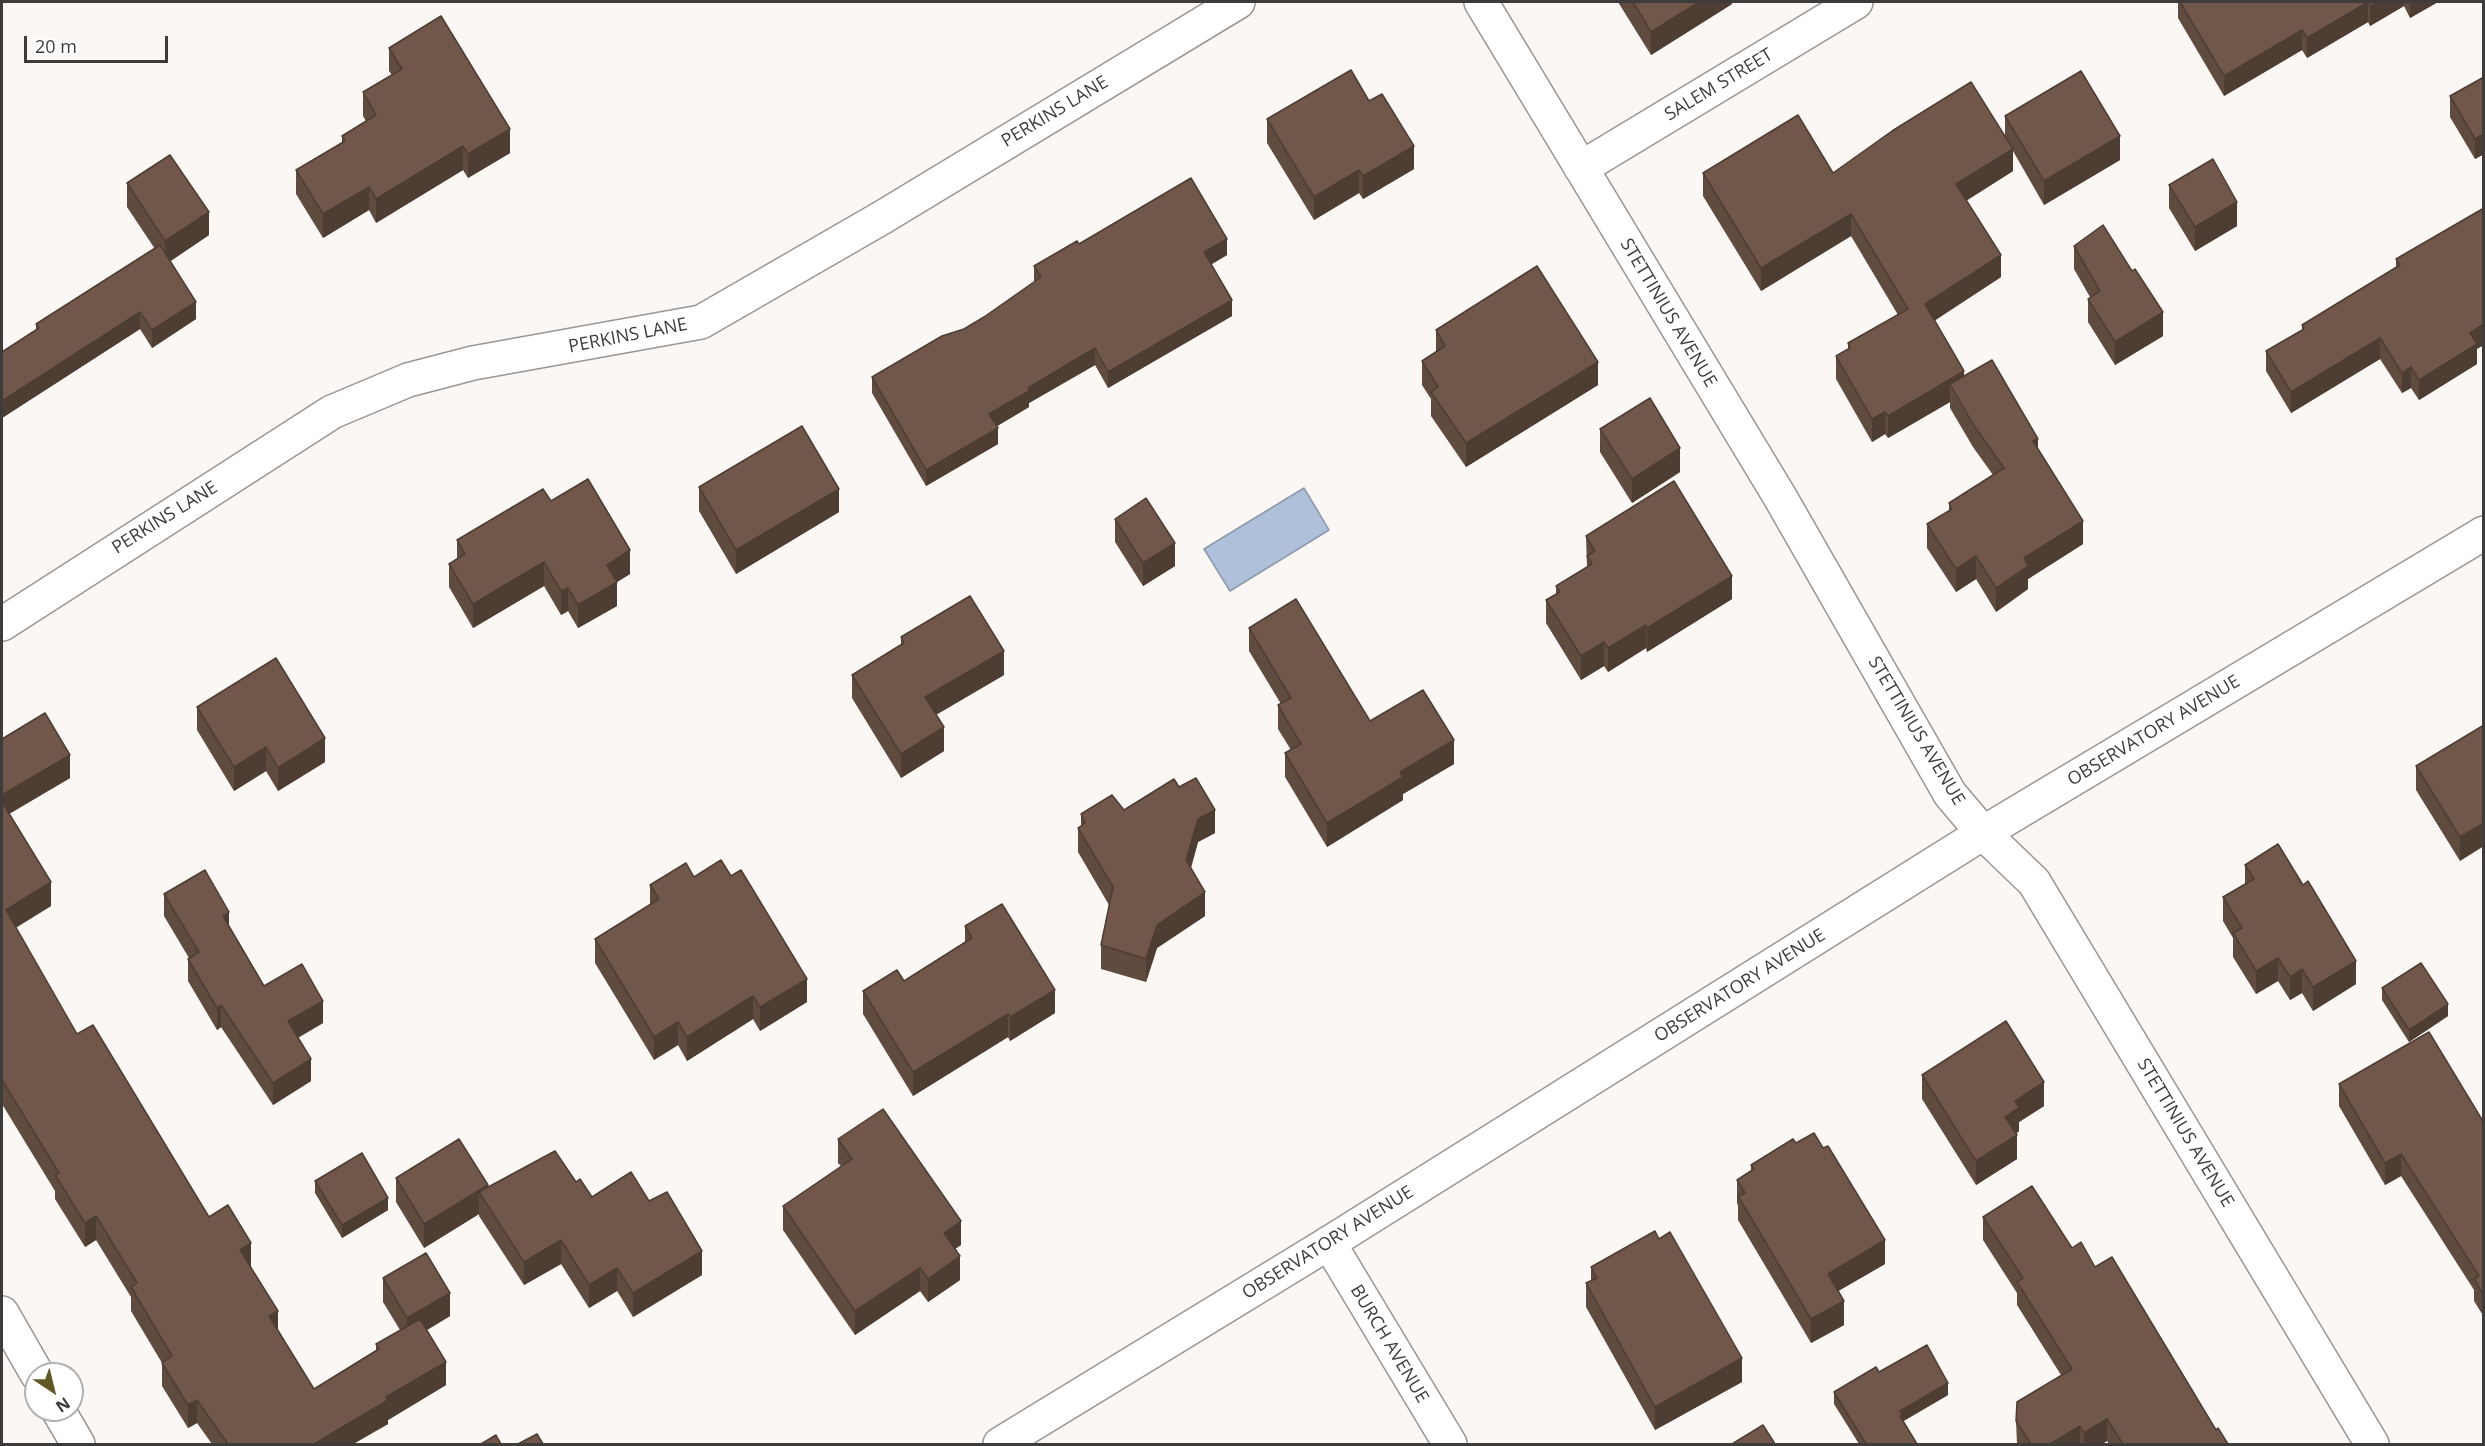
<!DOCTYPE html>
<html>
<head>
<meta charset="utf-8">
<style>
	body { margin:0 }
	#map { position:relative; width:2485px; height:1446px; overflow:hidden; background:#fbf7f5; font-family:"Open Sans",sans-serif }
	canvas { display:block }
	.frame { position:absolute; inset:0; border:3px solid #3e3c3b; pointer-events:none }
	.north { position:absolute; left:24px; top:1362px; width:60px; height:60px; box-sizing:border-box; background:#fff; border:2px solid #b2b1b1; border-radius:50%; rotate:145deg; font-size:16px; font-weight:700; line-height:24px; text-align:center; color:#3e3c3b }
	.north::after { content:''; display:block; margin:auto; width:21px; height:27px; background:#605825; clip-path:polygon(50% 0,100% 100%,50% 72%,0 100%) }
	.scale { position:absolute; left:24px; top:36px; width:144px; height:27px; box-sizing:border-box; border:3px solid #3e3c3b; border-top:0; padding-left:8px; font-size:18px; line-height:21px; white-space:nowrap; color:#3e3c3b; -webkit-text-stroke:4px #fff; paint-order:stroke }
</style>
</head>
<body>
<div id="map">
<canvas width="2485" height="1446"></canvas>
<div class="frame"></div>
<div class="north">N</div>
<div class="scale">20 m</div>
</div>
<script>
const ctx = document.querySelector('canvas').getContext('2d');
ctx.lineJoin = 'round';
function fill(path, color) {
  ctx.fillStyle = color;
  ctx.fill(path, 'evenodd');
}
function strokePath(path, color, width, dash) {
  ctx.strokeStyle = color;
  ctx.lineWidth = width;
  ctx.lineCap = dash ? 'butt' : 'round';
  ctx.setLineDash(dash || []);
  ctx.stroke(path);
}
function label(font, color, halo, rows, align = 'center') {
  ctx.font = font + ' "Open Sans",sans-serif';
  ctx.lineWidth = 6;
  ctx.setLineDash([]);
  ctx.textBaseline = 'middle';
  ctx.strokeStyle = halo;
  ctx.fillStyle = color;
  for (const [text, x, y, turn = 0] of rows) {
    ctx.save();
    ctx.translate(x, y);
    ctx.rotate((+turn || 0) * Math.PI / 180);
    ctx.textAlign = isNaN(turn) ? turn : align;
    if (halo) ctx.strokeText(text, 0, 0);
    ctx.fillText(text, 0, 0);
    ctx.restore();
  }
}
const water = new Path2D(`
	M1304 488 1329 530 1230 591 1204 549Z`);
fill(water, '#afc1da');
strokePath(water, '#8d99aa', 1.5);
const street = new Path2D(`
	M1481 2 1780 497 1950 794 1983 833 2034 882 2372 1444
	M1581 168 1856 2
	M2 624 332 412 408 380 473 363 701 322 883 217 1238 2
	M1329 1243 1450 1444
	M2 1313 37 1374
	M58 1410 78 1444`);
const secondary = new Path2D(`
	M1000 1444 1329 1243 1983 833 2484 533`);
strokePath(street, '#9a9694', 36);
strokePath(secondary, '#9a9694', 36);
strokePath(street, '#fff', 33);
strokePath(secondary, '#fff', 33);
fill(new Path2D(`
	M1618 2H1732V4L1651 55Z
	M2178 2H2438L2410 18 2404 6 2370 26 2368 22 2307 58 2302 50 2224 96 2178 18Z
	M389 48 510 153 468 178 463 170 376 223 369 210 323 238 296 194V170L342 143V136L366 121 363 116V92L392 75 389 71Z
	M2484 67V154L2475 159 2450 117V96L2482 78V69Z
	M2005 116 2120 160 2044 205 2013 151V171L1966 201 2001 277 1935 320 1964 376 2038 449 2083 544 2028 579V589L1996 612 1976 579 1956 592 1927 548V524L1949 511V503L1993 475 1973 447 1950 408V402L1888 438 1885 434 1872 442 1836 379V356L1848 350V343L1898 315 1851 236 1761 291 1703 196V173H1833L2005 137Z
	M1267 119 1414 169 1363 199 1359 193 1314 220 1267 143Z
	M127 183 209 235 170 261 196 319 152 348 140 329 2 418V352L36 330V324L155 249 127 207Z
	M2169 185 2237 226 2195 251 2169 208Z
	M1079 244 1227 255 1211 264 1232 316 1108 388 1095 365 1029 403V407L997 426 998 444 926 486 872 393V377L964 329 984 317 1034 282V266Z
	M2074 246 2163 336 2115 365 2088 322V299L2090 297 2074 269Z
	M2396 259 2477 349V364L2419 400 2411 388 2402 393 2380 359 2291 413 2266 371V351L2302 330V325L2396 267Z
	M1436 330 1598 385 1466 467 1431 416V399L1422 385V361L1436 352Z
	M1600 429 1680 472 1632 503 1600 452Z
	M699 487 839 512 736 574 699 511Z
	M551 501 630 574 617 582V606L578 628 568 611 561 615 544 586 473 628 449 587V564L457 559V540Z
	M1115 519 1175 566 1143 586 1115 542Z
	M1586 536 1732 599 1647 652 1646 648 1608 672 1604 666 1581 680 1546 623V600L1556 594V586L1587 567Z
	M1249 628 1370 721 1454 764 1403 794V800L1327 847 1285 777V753L1291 750 1278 729V705L1281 704 1249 651Z
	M901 637 1004 675 936 715 944 751 901 778 852 698V675L901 644Z
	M197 707 325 762 278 791 266 771 234 791 197 730Z
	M2484 725 2460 861 2416 790V766Z
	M2 739 70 778 9 814 51 906 16 927 77 1034 209 1217 251 1267 278 1330 314 1389 376 1350V1344L400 1330 383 1302V1278L450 1316 427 1330 446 1385 388 1420V1424L353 1444H212L197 1423 188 1428 162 1386V1363L131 1311V1297L96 1240 85 1247 55 1199V1191L2 1104Z
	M1124 810 1215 833 1198 842 1191 868 1205 916 1157 948 1146 982 1101 969V945L1109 905 1078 852V828L1081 827V814Z
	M2245 865 2356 984 2313 1011 2302 993 2290 1000 2278 981 2256 994 2233 957V938L2223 921V897L2245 885Z
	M694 877 807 1002 760 1031 753 1019 687 1061 678 1045 654 1060 595 963V939L650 905V885Z
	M164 894 229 927 264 986 323 1023 298 1038 311 1081 273 1105 221 1027 217 1030 188 981V959L189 958 164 916Z
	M965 926 1055 1013 1010 1041 1008 1037 913 1096 863 1014V991L904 981 965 942Z
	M2382 988 2448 1016 2409 1042 2382 1000Z
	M1922 1075 2044 1106 2019 1122V1131L2016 1134 2017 1159 1976 1185 1922 1099Z
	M2339 1084 2484 1123V1317L2474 1301V1290L2401 1176 2385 1185 2339 1106Z
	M838 1139 961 1245 955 1249 960 1280 928 1302 920 1291 855 1335 783 1230V1206L841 1166 838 1163Z
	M1751 1165 1885 1264 1838 1291 1844 1325 1811 1343 1738 1220V1206L1737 1203V1180L1751 1171Z
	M396 1178 488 1187 576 1182 592 1197 649 1201 702 1275 633 1317 617 1291 589 1308 561 1264 524 1285 479 1216V1214L424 1248 396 1202Z
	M315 1181 388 1210 342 1238 315 1193Z
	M1983 1217 2072 1248 2095 1267 2216 1430 2228 1444H2109L2107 1441 2102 1444H2017L2016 1421 2061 1375 2017 1305V1293L1983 1240Z
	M1591 1267 1742 1382 1655 1430 1586 1307V1283L1591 1281Z
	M1834 1392 1948 1395 1903 1421 1917 1444H1859L1834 1404Z`), '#604b3f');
fill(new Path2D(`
	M1699 2H1732V4L1651 55V32Z
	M2368 2V22L2307 58V38Z
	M2378 2H2404V6L2370 26V6Z
	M2410 2H2438L2410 18Z
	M2302 30V50L2224 96V76Z
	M510 129V153L468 178V154Z
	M2484 134V154L2475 159V139Z
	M2120 136V160L2044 205V181Z
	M463 146V170L376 223V199Z
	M1414 146V169L1363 199V176Z
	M2013 149V171L1956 207V184Z
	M1359 170V193L1314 220V197Z
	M369 187V210L323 238V214Z
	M2237 202V226L2195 251V227Z
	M209 212V235L165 265V241Z
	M1851 214V236L1761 291V268Z
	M1227 239V255L1204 269V252Z
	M2001 255V277L1925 327V304Z
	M1232 300V316L1108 388V372Z
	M196 302V319L152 348V330Z
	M140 312V329L2 418V401Z
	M2163 312V336L2115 365V342Z
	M2484 324V345L2477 349V364L2419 400V380L2470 333Z
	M2380 338V359L2291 413V392Z
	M1095 348V365L1029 403V407L989 431V414L1028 388Z
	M1598 362V385L1466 467V443Z
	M2411 367V388L2402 393V373Z
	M1964 371V394L1950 384V402L1888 438V416Z
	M1885 412V434L1872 442V419Z
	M998 428V444L926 486V470Z
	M2038 439V462L2033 441Z
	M1680 448V472L1632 503V479Z
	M839 489V512L736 574V550Z
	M2083 521V544L2028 579V589L1996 612V588L2024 558Z
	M1175 543V566L1143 586V563Z
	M630 550V574L607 588V565Z
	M1976 556V579L1956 592V569Z
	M544 562V586L473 628V604Z
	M1732 576V599L1647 652V628Z
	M617 582V606L578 628V605Z
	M568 588V611L561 615V591Z
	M1646 625V648L1608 672V648Z
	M1604 642V666L1581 680V656Z
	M1004 651V675L925 721V697Z
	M944 727V751L901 778V754Z
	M325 738V762L278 791V768Z
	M1454 740V764L1403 794V800L1327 847V823L1400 772Z
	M266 747V771L234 791V767Z
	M70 755V778L2 818V795Z
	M1215 810V833L1198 842 1186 884V860L1198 819Z
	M2484 823V846L2460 861V837Z
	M51 882V906L6 934V910Z
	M1205 892V916L1157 948 1146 982V959L1157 925Z
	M229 912V934L223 916Z
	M2278 958V981L2256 994V971Z
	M2356 961V984L2313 1011V987Z
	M2302 969V993L2290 1000V977Z
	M807 979V1002L760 1031V1007Z
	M1055 990V1013L1010 1041V1017Z
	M753 996V1019L687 1061V1037Z
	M323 1001V1023L288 1043V1021Z
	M2448 1004V1016L2409 1042V1030Z
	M221 1005V1027L217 1030V1008Z
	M1008 1014V1037L913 1096V1072Z
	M678 1022V1045L654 1060V1037Z
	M311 1059V1081L273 1105V1083Z
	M2044 1082V1106L2019 1122V1131L2005 1140V1117L2015 1101Z
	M2017 1135V1159L1976 1185V1161Z
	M2401 1154V1176L2385 1185V1163Z
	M488 1185V1206L479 1192V1214L424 1248V1224Z
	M388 1198V1210L342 1238V1225Z
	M96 1216V1240L85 1247V1223Z
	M961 1221V1245L944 1256V1233Z
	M561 1240V1264L524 1285V1262Z
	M1885 1240V1264L1828 1297V1274Z
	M251 1243V1267L240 1273V1250Z
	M702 1251V1275L633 1317V1293Z
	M960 1256V1280L928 1302V1279Z
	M617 1268V1291L589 1308V1285Z
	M920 1268V1291L855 1335V1311Z
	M450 1293V1316L407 1342V1318Z
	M1844 1301V1325L1811 1343V1319Z
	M278 1311V1334L269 1316Z
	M1742 1358V1382L1655 1430V1407Z
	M446 1362V1385L388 1420V1424L353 1444H314L386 1397Z
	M1948 1383V1395L1902 1422 1900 1411Z
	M197 1400V1423L188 1428V1405Z
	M2107 1419V1441L2102 1444H2084V1433Z
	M2080 1426V1444H2050Z`), '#4e3d33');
const building = new Path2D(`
	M1633 2H1699L1651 32Z
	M2180 2H2378L2370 6 2368 2 2307 38 2302 30 2224 76Z
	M441 16 510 129 468 154 463 146 376 199 369 187 323 214 296 170 345 141 342 136 376 115 363 92 402 69 389 48Z
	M1351 70 1369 101 1382 94 1414 146 1363 176 1359 170 1314 197 1267 119Z
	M2081 71 2120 136 2044 181 2005 116Z
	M2484 77V134L2475 139 2450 96Z
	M1971 82 2013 149 1956 184 2001 255 1925 304 1964 371 1888 416 1885 412 1872 419 1836 356 1850 348 1848 343 1908 309 1851 214 1761 268 1703 173 1798 115 1833 173 1892 131Z
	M170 155 209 212 165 241 127 183Z
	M2213 159 2237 202 2195 227 2169 185Z
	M1191 178 1227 239 1204 252 1232 300 1108 372 1095 348 1028 388 1029 391 989 414 998 428 926 470 872 377 942 336 964 329 984 317 1041 277 1034 266 1077 241 1079 244Z
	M2484 208V324L2470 333 2477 344 2419 380 2411 367 2402 373 2380 338 2291 392 2266 351 2304 329 2302 325 2400 265 2396 259Z
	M2103 225 2132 271 2135 269 2163 312 2115 342 2088 299 2100 291 2074 246Z
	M160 245 196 302 152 330 140 312 2 401V352L39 328 36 324Z
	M1537 266 1598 362 1466 443 1431 392 1438 387 1422 361 1445 346 1436 330Z
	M1992 360 2038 439 2033 441 2083 521 2024 558 2028 566 1996 588 1976 556 1956 569 1927 524 1952 509 1949 503 2004 468 1973 424 1950 384Z
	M1650 398 1680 448 1632 479 1600 429Z
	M802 426 839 489 736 550 699 487Z
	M588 479 630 550 607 565 617 582 578 605 568 588 561 591 544 562 473 604 449 564 465 554 457 540 543 489 551 501Z
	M1674 481 1732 576 1647 628 1646 625 1608 648 1604 642 1581 656 1546 600 1560 592 1556 586 1592 564 1587 556 1595 551 1586 536Z
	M1146 498 1175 543 1143 563 1115 519Z
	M970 596 1004 651 925 697 944 727 901 754 852 675 904 643 901 637Z
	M1296 599 1370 721 1423 690 1454 740 1400 772 1403 777 1327 823 1285 753 1301 744 1278 705 1291 698 1249 628Z
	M276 658 325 738 278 768 266 747 234 767 197 707Z
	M45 713 70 755 2 795V739Z
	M2484 725V823L2460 837 2416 766Z
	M1196 778 1215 810 1198 819 1186 860 1205 892 1157 925 1146 959 1101 945 1113 887 1078 828 1085 823 1081 814 1112 795 1124 810 1174 779 1179 787Z
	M2 802 51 882 6 910 77 1034 93 1025 209 1217 228 1205 251 1243 240 1250 278 1311 269 1316 314 1389 379 1349 376 1344 420 1319 446 1362 386 1397 388 1400 314 1444H228L197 1400 188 1405 162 1363 172 1356 131 1287 137 1283 96 1216 85 1223 55 1175 59 1173 2 1080Z
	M2278 844 2303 885 2308 881 2356 961 2313 987 2302 969 2290 977 2278 958 2256 971 2233 933 2242 928 2223 897 2254 879 2245 865Z
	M721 860 731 876 741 870 807 979 760 1007 753 996 687 1037 678 1022 654 1037 595 939 659 899 650 885 686 863 694 877Z
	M205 870 229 912 223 916 264 986 302 964 323 1001 288 1021 311 1059 273 1083 221 1005 217 1008 188 959 199 952 164 894Z
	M1002 904 1055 990 1010 1017 1008 1014 913 1072 863 991 897 970 904 981 972 938 965 926Z
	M2421 963 2448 1004 2409 1030 2382 988Z
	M2006 1021 2044 1082 2015 1101 2019 1108 2005 1117 2017 1135 1976 1161 1922 1075Z
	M2429 1032 2484 1123V1296L2474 1279 2479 1276 2401 1154 2385 1163 2339 1084Z
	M883 1109 961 1221 944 1233 960 1256 928 1279 920 1268 855 1311 783 1206 852 1159 838 1139Z
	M1814 1133 1823 1148 1828 1146 1885 1240 1828 1274 1844 1301 1811 1319 1738 1196 1745 1193 1737 1180 1754 1169 1751 1165 1793 1139 1796 1143Z
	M459 1139 488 1185 424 1224 396 1178Z
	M555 1151 576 1182 580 1179 592 1197 631 1172 649 1201 667 1192 702 1251 633 1293 617 1268 589 1285 561 1240 524 1262 479 1192Z
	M362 1153 388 1198 342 1225 315 1181Z
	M2032 1186 2072 1248 2081 1242 2095 1267 2112 1257 2216 1430 2218 1428 2228 1444H2123L2107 1419 2084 1433 2080 1426 2050 1444H2031L2016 1421 2017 1402 2072 1369 2017 1282 2023 1278 1983 1217Z
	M1655 1231 1659 1239 1670 1232 1742 1358 1655 1407 1586 1283 1597 1278 1591 1267Z
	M426 1253 450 1293 407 1318 383 1278Z
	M1927 1345 1948 1383 1900 1411 1902 1415 1900 1416 1917 1444H1866L1834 1392 1876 1367 1879 1372Z
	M1763 1425 1775 1444H1732Z
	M537 1434 543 1444H518Z
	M496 1435 501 1444H481Z`);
fill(building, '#705749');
strokePath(building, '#4e3d33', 1.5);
label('18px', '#3e3c3b', '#fff', [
	["SALEM STREET",1719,85,-31],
	["PERKINS LANE",1055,112,-31],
	["STETTINIUS AVENUE",1668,313,59],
	["PERKINS LANE",628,336,-11],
	["PERKINS LANE",165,518,-32],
	["STETTINIUS AVENUE",1916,731,59],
	["OBSERVATORY AVENUE",2154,731,-31],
	["OBSERVATORY AVENUE",1740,986,-32],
	["STETTINIUS AVENUE",2185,1133,59],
	["OBSERVATORY AVENUE",1328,1243,-32],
	["BURCH AVENUE",1389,1344,59]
]);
</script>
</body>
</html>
